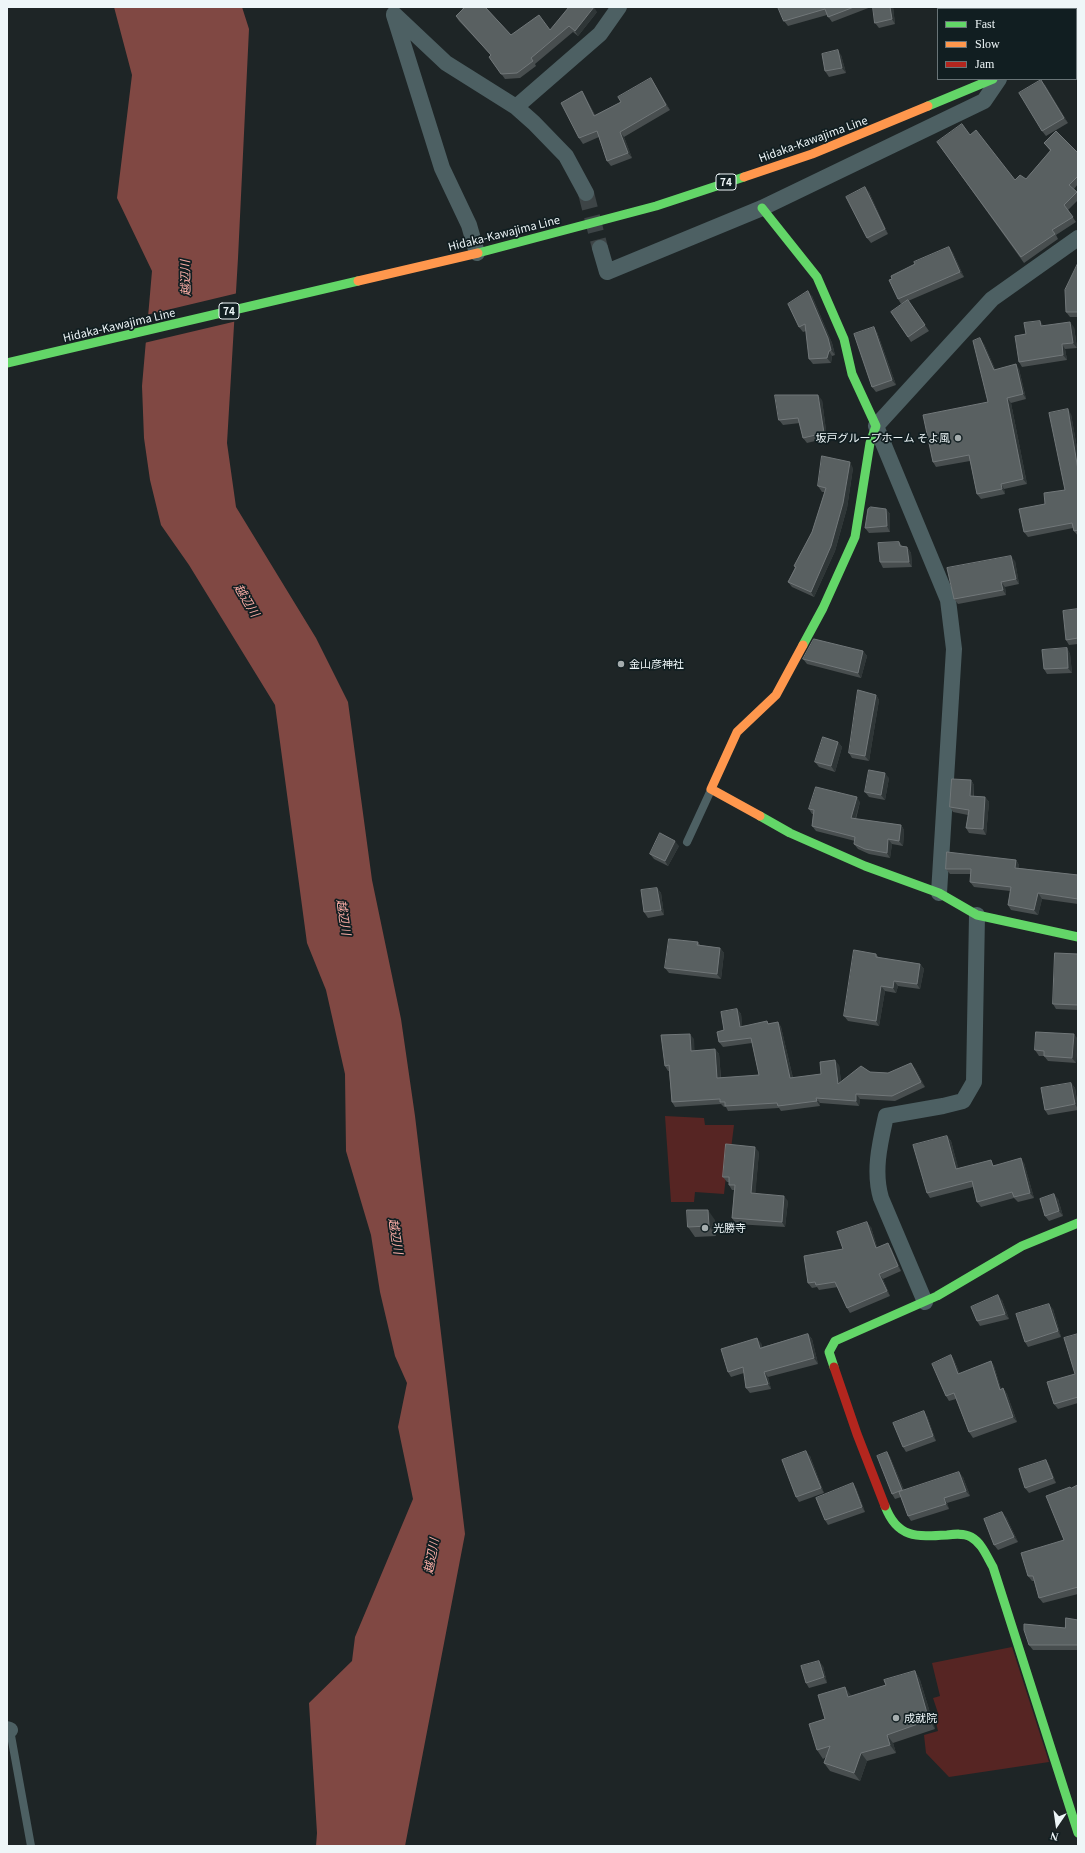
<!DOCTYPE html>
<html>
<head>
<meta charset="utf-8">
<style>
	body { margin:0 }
	#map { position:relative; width:1085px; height:1853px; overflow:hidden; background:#1e2526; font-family:Georgia,serif }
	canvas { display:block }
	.frame { position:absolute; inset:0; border:8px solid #eef6f8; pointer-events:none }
	.legend { position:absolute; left:937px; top:8px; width:140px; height:72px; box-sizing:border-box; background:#111e21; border:1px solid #697477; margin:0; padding:5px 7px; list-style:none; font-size:12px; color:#eef6f8 }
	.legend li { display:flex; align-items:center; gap:8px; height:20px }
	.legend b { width:20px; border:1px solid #697477 }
	.north { position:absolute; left:1037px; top:1805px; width:40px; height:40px; -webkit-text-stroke:3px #111e21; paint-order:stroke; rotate:193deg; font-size:11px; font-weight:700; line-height:16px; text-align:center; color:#eef6f8 }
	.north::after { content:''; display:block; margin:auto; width:14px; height:18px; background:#eef6f8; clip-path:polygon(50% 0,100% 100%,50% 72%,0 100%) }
</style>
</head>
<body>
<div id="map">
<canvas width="1085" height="1853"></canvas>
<div class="frame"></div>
<ul class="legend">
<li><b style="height:5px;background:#63d668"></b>Fast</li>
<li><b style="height:5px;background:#ff974d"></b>Slow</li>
<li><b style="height:5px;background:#b3261e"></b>Jam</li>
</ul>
<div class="north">N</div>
</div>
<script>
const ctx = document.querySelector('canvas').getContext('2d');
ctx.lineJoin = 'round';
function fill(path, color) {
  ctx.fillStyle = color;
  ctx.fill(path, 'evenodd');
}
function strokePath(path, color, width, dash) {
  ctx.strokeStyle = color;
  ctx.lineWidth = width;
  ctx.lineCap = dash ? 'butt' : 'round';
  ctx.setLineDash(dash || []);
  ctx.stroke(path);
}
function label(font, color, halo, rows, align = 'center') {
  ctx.font = font + ' Georgia,"Noto Sans JP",serif';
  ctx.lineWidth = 3.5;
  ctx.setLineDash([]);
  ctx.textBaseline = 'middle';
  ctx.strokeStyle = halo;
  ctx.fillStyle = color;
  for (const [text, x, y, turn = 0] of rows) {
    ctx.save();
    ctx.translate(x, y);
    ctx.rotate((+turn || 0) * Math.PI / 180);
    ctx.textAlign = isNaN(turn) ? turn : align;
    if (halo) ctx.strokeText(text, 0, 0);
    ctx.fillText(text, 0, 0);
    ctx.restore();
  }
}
fill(new Path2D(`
	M665 1116 704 1118 705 1125H734L731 1149H729L724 1194 695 1192 694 1202H671Z
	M1012 1647 1049 1762 949 1777 926 1753 924 1735 938 1731 934 1714 938 1713 933 1698 940 1696 932 1663Z`), '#562523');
fill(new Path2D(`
	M114 7H242L249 29 238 258 227 443 236 507 316 638 348 702 372 880 401 1019 415 1116 465 1534 405 1846H316L317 1833 309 1703 352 1661 355 1637 413 1499 398 1427 407 1383 395 1356 380 1292 371 1235 346 1151 345 1074 326 990 307 943 275 705 189 565 161 525 150 480 144 438 142 386 152 271 117 198 132 75Z`), '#804843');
fill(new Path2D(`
	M238 293 237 321 144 343 146 315Z`), '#1e2526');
strokePath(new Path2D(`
	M586 193 600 248`), '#3d4446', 16, [16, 8]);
strokePath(new Path2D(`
	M687 842 711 790
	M10 1730 31 1846`), '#4d6063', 8);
strokePath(new Path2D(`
	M394 14 446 63 516 107 534 123 566 156 586 193
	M394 15 442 168 469 225 477 253
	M516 107 600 34 619 7
	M600 248 607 272 762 208 984 101 999 79
	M939 893 954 649 948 600 876 426 992 299 1078 238
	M925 1302 881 1198C873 1171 880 1143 886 1116L943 1106 963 1101 974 1082 977 915
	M7 1729 10 1730`), '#4d6063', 16);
strokePath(new Path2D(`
	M1076 39 1078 38
	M928 106 993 79
	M762 208 817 277 844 339 852 374 876 426 870 443 855 537 823 608 803 645
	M478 253 656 206 744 177
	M7 363 358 281
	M760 816 790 833 865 866 939 893 977 915 1078 937
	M834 1367 829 1352 835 1341 937 1296 1022 1246 1078 1223
	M885 1506C897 1538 916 1537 947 1535 955 1534 964 1533 971 1537 982 1543 987 1557 993 1567L1078 1833`), '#63d668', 9);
strokePath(new Path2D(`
	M744 177 812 154 928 106
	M358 281 478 253
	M760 816 711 789 737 732 776 695 803 645`), '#ff974d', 9);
strokePath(new Path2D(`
	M834 1367 857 1434 885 1506`), '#b3261e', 9);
fill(new Path2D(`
	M461 7H485L511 35 550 30 597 12 578 36 573 32 535 64 536 66 520 78 505 79 489 57 491 55 459 21 456 16 463 9Z
	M778 7H871L832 22 827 15 788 26 784 21Z
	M873 7H893L895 24 879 28 875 23Z
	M841 55 846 73 829 77 825 71Z
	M654 83 670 110 624 137 632 158 611 166 607 161 599 137 583 144 579 138 582 91 585 96 595 115 621 102Z
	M1045 85 1068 123 1046 136 1042 131Z
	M970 135 1015 180 1026 179 1050 151 1044 143 1077 152 1078 151V184L1074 189 1078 193V200L1068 210 1076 222 1056 235 1058 239 1024 263 937 142Z
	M869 192 888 234 871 243 867 238Z
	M949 247 953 253 964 277 908 301 929 331 911 342 891 312 906 302 901 304 898 299 892 279 915 264Z
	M1078 263V317H1070L1066 312Z
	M812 296 832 343 835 355 832 356 831 363 813 364 809 359 806 331 803 332 799 327Z
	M1040 321 1043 326 1074 327 1077 348 1065 349 1067 360 1022 367 1019 362 1026 334Z
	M877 332 896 385 876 392 872 387Z
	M984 344 995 369H1019L1026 399 1011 403 1027 484 1004 489 1005 494 981 499 977 494 970 461 936 467 933 462 988 402Z
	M822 400 827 438 807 443 803 438 800 423 783 425 779 420Z
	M1071 414 1078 454V536L1074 531 1073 528 1028 537 1024 532 1045 504 1065 490Z
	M853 468 847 508 835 551 814 597 792 587 788 582 795 567 794 566 812 532 825 492H822L818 486Z
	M886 509 890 514V532L869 533 865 528Z
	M899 542 902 546 907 547 911 553 912 567 883 568 880 562Z
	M1015 561 1019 584 1005 587 1006 595 958 604 954 599Z
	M1078 609V644L1069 645 1066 640Z
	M1067 648 1070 654 1072 673 1047 674 1044 669Z
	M863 651 867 656 861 678 807 664 803 659Z
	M876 695 879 700 869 761 852 758 849 753Z
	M838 742 842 747 835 772 819 767 815 762Z
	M889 778 885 800 869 797 865 792Z
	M971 780 974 785V796L985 797 989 802 986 835 969 833 966 828 968 815 953 812 950 807Z
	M860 802 856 819 901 825 904 830 903 846 892 844 890 858 869 854 858 849 854 844 855 841 816 831 812 826 813 814H812L809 809Z
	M679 846 668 866 654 859 650 854Z
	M1016 860 1019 865V868L1078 875V904L1042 899 1038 915 1011 910 1008 905 1010 891 974 887 970 882 971 874H950L946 869Z
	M657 888 661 893 664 915 648 918 644 912Z
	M698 942 700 945 720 948 724 953 721 979 669 973 665 968Z
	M876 954 879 958 920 964 924 969 920 989 898 986 896 993 885 991 879 1026 848 1021 844 1016Z
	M1078 954V1010L1056 1009 1053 1004Z
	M737 1009 741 1014 742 1026 778 1022 781 1027 793 1078 821 1074 839 1065 841 1082 870 1072 888 1073 915 1068 925 1087 895 1101 860 1099 859 1106 820 1103V1106L781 1111 779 1108 728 1111 726 1107H724L721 1104 675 1107 672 1102 669 1071H668L665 1066 694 1039V1051L715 1049 719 1054 721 1078 759 1075 752 1043 723 1047 719 1042 724 1030Z
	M1078 1039 1076 1063 1048 1061 1044 1056H1039L1035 1050Z
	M1071 1083 1075 1088 1078 1106V1110L1048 1115 1045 1110Z
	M947 1136 951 1141 958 1168 1024 1163 1034 1198 1018 1202 1014 1198 981 1207 977 1202 973 1187 930 1198 927 1193Z
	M759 1152 755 1194 788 1201 785 1227 736 1224 732 1218 734 1190H732L729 1185V1182H727L723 1177Z
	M1058 1199 1063 1216 1049 1221 1045 1216Z
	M715 1220 716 1236 695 1237 688 1227Z
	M871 1227 877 1247 891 1248 901 1271 883 1279 890 1296 850 1313 847 1308 838 1287 819 1290 817 1287 812 1288 808 1283 843 1249Z
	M1002 1300 1009 1319 980 1326 977 1321Z
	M1053 1309 1061 1337 1028 1347 1025 1342Z
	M808 1334 812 1339 818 1364 768 1377 771 1389 750 1393 746 1388 744 1373 731 1377 728 1372 761 1343 762 1347Z
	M1078 1334V1403L1058 1409 1054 1404 1075 1374Z
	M951 1355 954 1360 960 1374 991 1361 994 1366 1001 1389 1003 1388 1007 1394 1017 1422 973 1438 969 1432 956 1399 949 1401 946 1396Z
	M927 1416 936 1441 906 1452 903 1447Z
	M887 1452 890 1457 904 1490 963 1477 970 1496 947 1503 949 1509 911 1521 908 1516 901 1497 895 1499 892 1494Z
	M810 1456 824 1493 799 1502 796 1497Z
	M1046 1460 1049 1465 1056 1483 1029 1493 1025 1488Z
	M1078 1485V1594L1043 1603 1039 1598 1034 1581H1032L1028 1576 1064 1540 1070 1487 1071 1488Z
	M856 1488 865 1512 828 1525 825 1520Z
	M1006 1517 1018 1542 998 1550 994 1545Z
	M1078 1620V1650H1033L1029 1645 1065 1628Z
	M823 1666 827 1683 809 1688 806 1683Z
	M915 1671 920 1680 935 1729 893 1743 896 1753 867 1761 860 1781 830 1771 824 1763 826 1757 823 1759 817 1750 825 1719 851 1696 886 1685Z`), '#484e4f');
fill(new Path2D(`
	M594 7 597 12 578 36 575 31Z
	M890 7H893L895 24 892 19Z
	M838 50 841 55 846 73 842 68Z
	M651 78 654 83 670 110 666 105Z
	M1041 80 1045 85 1068 123 1064 118Z
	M582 91 585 96 597 121 594 116Z
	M620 132 624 137 632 158 628 153Z
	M865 187 869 192 888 234 885 229Z
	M949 247 953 253 964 277 960 272Z
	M808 291 812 296 832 343 835 355 831 350Z
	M1040 321 1044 326H1041Z
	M1070 322 1074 327 1077 348 1073 343Z
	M874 327 877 332 896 385 892 380Z
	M980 338 984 344 998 375 994 370Z
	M1062 344 1065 349 1067 360 1063 355Z
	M829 351 832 356 831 363 827 358Z
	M1016 364 1019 369 1026 399 1023 394Z
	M818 395 822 400 827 438 824 433Z
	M1007 398 1011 403 1027 484 1023 479Z
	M1068 409 1071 414 1078 454V470Z
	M850 462 853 468 847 508 835 551 814 597 811 592Z
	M1001 484 1004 489 1005 494 1002 489Z
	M886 509 890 514V532L887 526Z
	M907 547 911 553 912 567 909 562Z
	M1011 556 1015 561 1019 584 1016 579Z
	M1001 582 1005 587 1006 595 1003 590Z
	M1067 648 1070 654 1072 673 1068 668Z
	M863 651 867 656 861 678 858 673Z
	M876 695 879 700 869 761 865 756Z
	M838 742 842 747 835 772 831 766Z
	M885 773 889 778 885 800 881 795Z
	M971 780 974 785 973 801 970 796Z
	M857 797 860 802 854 823 851 818Z
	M985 797 989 802 986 835 983 829Z
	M901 825 904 830 903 846 899 841Z
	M888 839 892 844 890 858 887 853Z
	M675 841 679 846 668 866 665 861Z
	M1016 860 1019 865V873L1015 868Z
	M657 888 661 893 664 915 661 910Z
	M1038 893 1042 899 1038 915 1034 910Z
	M720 948 724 953 721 979 717 974Z
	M920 964 924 969 920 989 917 984Z
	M894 981 898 986 896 993 893 988Z
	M881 986 885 991 879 1026 876 1021Z
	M737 1009 741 1014 743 1032 740 1027Z
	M778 1022 781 1027 794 1083 790 1078Z
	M690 1034 694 1039 695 1056 691 1051Z
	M1074 1034 1078 1039 1076 1063 1072 1058Z
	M715 1049 719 1054 721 1083 717 1078Z
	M835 1060 839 1065 842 1089 838 1084Z
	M911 1063 915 1068 925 1087 921 1082Z
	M1071 1083 1075 1088 1078 1109 1075 1104Z
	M856 1094 860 1099 859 1106 856 1101Z
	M816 1098 820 1103V1106L817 1101Z
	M947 1136 951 1141 960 1174 956 1169Z
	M755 1147 759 1152 755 1199 751 1193Z
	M1021 1158 1024 1163 1034 1198 1030 1193Z
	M1054 1194 1058 1199 1063 1216 1059 1211Z
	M784 1196 788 1201 785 1227 782 1222Z
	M708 1210 715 1220 716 1236 709 1226Z
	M867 1222 871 1227 879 1253 876 1248Z
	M888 1243 891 1248 901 1271 898 1266Z
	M879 1274 883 1279 890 1296 887 1291Z
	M998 1295 1002 1300 1009 1319 1005 1314Z
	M1049 1304 1053 1309 1061 1337 1058 1331Z
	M808 1334 812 1339 818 1364 814 1358Z
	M757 1338 761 1343 764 1353 760 1348Z
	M951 1355 954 1360 962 1379 958 1374Z
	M991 1361 994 1366 1003 1395 1000 1390Z
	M764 1372 768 1377 771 1389 768 1384Z
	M1003 1388 1007 1394 1017 1422 1013 1417Z
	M924 1411 927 1416 936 1441 933 1436Z
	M806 1451 810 1456 824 1493 821 1488Z
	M887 1452 890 1457 906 1495 902 1490Z
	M1046 1460 1049 1465 1056 1483 1053 1478Z
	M959 1472 963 1477 970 1496 966 1491Z
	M853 1483 856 1488 865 1512 862 1507Z
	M944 1498 947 1503 949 1509 946 1504Z
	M1002 1512 1006 1517 1018 1542 1014 1537Z
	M819 1661 823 1666 827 1683 824 1677Z
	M915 1671 920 1680 935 1729 929 1720Z
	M845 1687 851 1695 854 1705 848 1697Z
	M887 1735 893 1743 896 1753 890 1745Z
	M861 1753 867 1761 860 1781 854 1773Z`), '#2f3637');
const building = new Path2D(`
	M463 7H485L511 35 539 15 550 30 569 7H594L575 31 569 26 531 58 533 61 517 73 501 74 489 57 491 55 456 16 464 8Z
	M778 7H854L828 17 825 9 784 21Z
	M873 7H890L892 19 875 23Z
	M838 50 842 68 825 71 822 54Z
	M651 78 666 105 620 132 628 153 607 161 597 131 579 138 561 103 582 91 594 116 621 102 618 97Z
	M1041 80 1064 118 1042 131 1019 93Z
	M962 124 970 135 976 130 1015 180 1020 175 1026 179 1051 150 1044 143 1056 131 1077 152 1078 151V176L1069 185 1077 192 1064 205 1073 217 1052 230 1055 234 1021 257 937 142Z
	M865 187 885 229 867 238 846 197Z
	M949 247 960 272 898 299 889 280 892 279 891 276 915 264 914 262Z
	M1078 263V312H1066L1065 290Z
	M808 291 828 338 831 350 829 351 827 358 809 359 805 324 799 327 788 304Z
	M908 300 925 325 908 337 891 312Z
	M1040 321 1041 326 1070 322 1073 343 1062 344 1063 355 1019 362 1015 336 1026 334 1024 323Z
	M874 327 892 380 872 387 854 334Z
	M980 338 994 370 1016 364 1023 394 1007 398 1023 479 1001 484 1002 489 977 494 969 455 933 462 923 415 988 402 973 341Z
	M775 395H818L824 433 803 438 798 418 779 420Z
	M1068 409 1078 470V530L1074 531 1072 523 1024 532 1019 509 1045 504 1044 493 1065 490 1049 413Z
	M822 456 850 462 843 503 831 546 811 592 788 582 796 567 794 566 812 532 826 488 818 486Z
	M871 507 886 509 887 526 865 528 868 509Z
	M899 542 900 546 907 547 909 562H880L878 543Z
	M1011 556 1016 579 1001 582 1003 590 954 599 947 568Z
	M1078 609V638L1066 640 1063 611Z
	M814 639 863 651 858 673 803 659Z
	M1067 648 1068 668 1044 669 1042 650Z
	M858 690 876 695 865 756 849 753Z
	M823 737 838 742 831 766 815 762Z
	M869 770 885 773 881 795 865 792Z
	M952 779 971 780 970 796 985 797 983 829 966 828 969 810 950 807Z
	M816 787 857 797 851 818 901 825 899 841 888 839 887 853 865 849 854 844 855 837 812 826 814 810 809 809Z
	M660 833 675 841 665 861 650 854Z
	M947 852 1016 860 1015 868 1078 875V899L1038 893 1034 910 1008 905 1011 887 970 882 971 869H946Z
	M657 888 661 910 644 912 641 890Z
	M669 939 698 942 697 945 720 948 717 974 665 968Z
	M854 950 876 954V957L920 964 917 984 894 981 893 988 881 986 876 1021 844 1016Z
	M1055 953 1078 954V1005L1053 1004Z
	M737 1009 740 1027 767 1021 768 1024 778 1022 790 1078 821 1074 820 1062 835 1060 838 1084 861 1066 870 1072 888 1073 911 1063 921 1082 892 1096 856 1094V1101L816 1098 817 1101 778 1106 777 1103 725 1106V1102H720V1099L672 1102 669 1065 665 1066 661 1035 690 1034 691 1051 715 1049 717 1078 759 1075 751 1038 719 1042 717 1032 724 1030 721 1012Z
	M1036 1032 1074 1034 1072 1058 1044 1056V1051L1035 1050Z
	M1071 1083 1075 1104 1045 1110 1041 1088Z
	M947 1136 956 1169 991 1160 993 1166 1021 1158 1030 1193 1014 1197 1012 1192 977 1202 972 1181 927 1193 913 1145Z
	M726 1144 755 1147 751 1193 784 1196 782 1222 732 1218 735 1185H729V1177H723Z
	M1054 1194 1059 1211 1045 1216 1040 1199Z
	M687 1210H708L709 1226 688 1227Z
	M867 1222 876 1248 888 1243 898 1266 879 1274 887 1291 847 1308 835 1282 816 1285 815 1282 808 1283 804 1256 843 1249 837 1232Z
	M998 1295 1005 1314 977 1321 971 1307Z
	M1049 1304 1058 1331 1025 1342 1016 1314Z
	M808 1334 814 1358 764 1372 768 1384 746 1388 743 1367 728 1372 721 1349 757 1338 760 1348Z
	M1078 1334V1397L1054 1404 1047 1382 1075 1374 1064 1338Z
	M951 1355 958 1374 991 1361 1000 1390 1003 1388 1013 1417 969 1432 954 1393 946 1396 932 1364Z
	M924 1411 933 1436 903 1447 893 1423Z
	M806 1451 821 1488 796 1497 782 1460Z
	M887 1452 902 1490 892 1494 877 1456Z
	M1046 1460 1053 1478 1025 1488 1019 1469Z
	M959 1472 966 1491 944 1498 946 1504 908 1516 899 1492Z
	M853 1483 862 1507 825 1520 816 1498Z
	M1078 1485V1587L1039 1598 1033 1576H1028L1021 1553 1064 1540 1046 1496 1070 1487 1071 1488Z
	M1002 1512 1014 1537 994 1545 984 1519Z
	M1066 1618 1078 1620V1645H1029L1024 1630V1624L1065 1628Z
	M819 1661 824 1677 806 1683 801 1666Z
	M915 1671 929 1720 887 1735 890 1745 861 1753 854 1773 824 1763 830 1746 817 1750 809 1724 825 1719 818 1695 845 1687 848 1697 886 1685 884 1680Z`);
fill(building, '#596061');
strokePath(building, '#717779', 1);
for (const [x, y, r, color] of [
	[958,438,4,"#a5adae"],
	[621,664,4,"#a5adae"],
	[705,1228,4,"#a5adae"],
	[896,1718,4,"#a5adae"]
]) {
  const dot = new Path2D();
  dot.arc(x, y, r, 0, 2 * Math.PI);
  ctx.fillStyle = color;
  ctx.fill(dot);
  strokePath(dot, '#111e21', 1.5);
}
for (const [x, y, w] of [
	[726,182,20],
	[229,311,20]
]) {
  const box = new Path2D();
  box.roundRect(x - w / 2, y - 8, w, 16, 3);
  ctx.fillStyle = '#111e21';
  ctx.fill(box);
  strokePath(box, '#eef6f8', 1);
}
label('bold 10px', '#eef6f8', null, [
	["74",726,182],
	["74",229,311]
]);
label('11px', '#eef6f8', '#111e21', [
	["Hidaka-Kawajima Line",813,139,-20],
	["Hidaka-Kawajima Line",504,233,-14],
	["Hidaka-Kawajima Line",119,325,-13]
]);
label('11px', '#eef6f8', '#111e21', [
	["坂戸グループホーム そよ風",950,438,"right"],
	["金山彦神社",629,664],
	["光勝寺",713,1228],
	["成就院",904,1718]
], 'left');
label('italic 12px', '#fcaea7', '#111e21', [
	["越辺川",185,278,-91],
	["越辺川",247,600,59],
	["越辺川",344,917,81],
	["越辺川",396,1236,81],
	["越辺川",431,1556,-80]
]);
</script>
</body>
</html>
